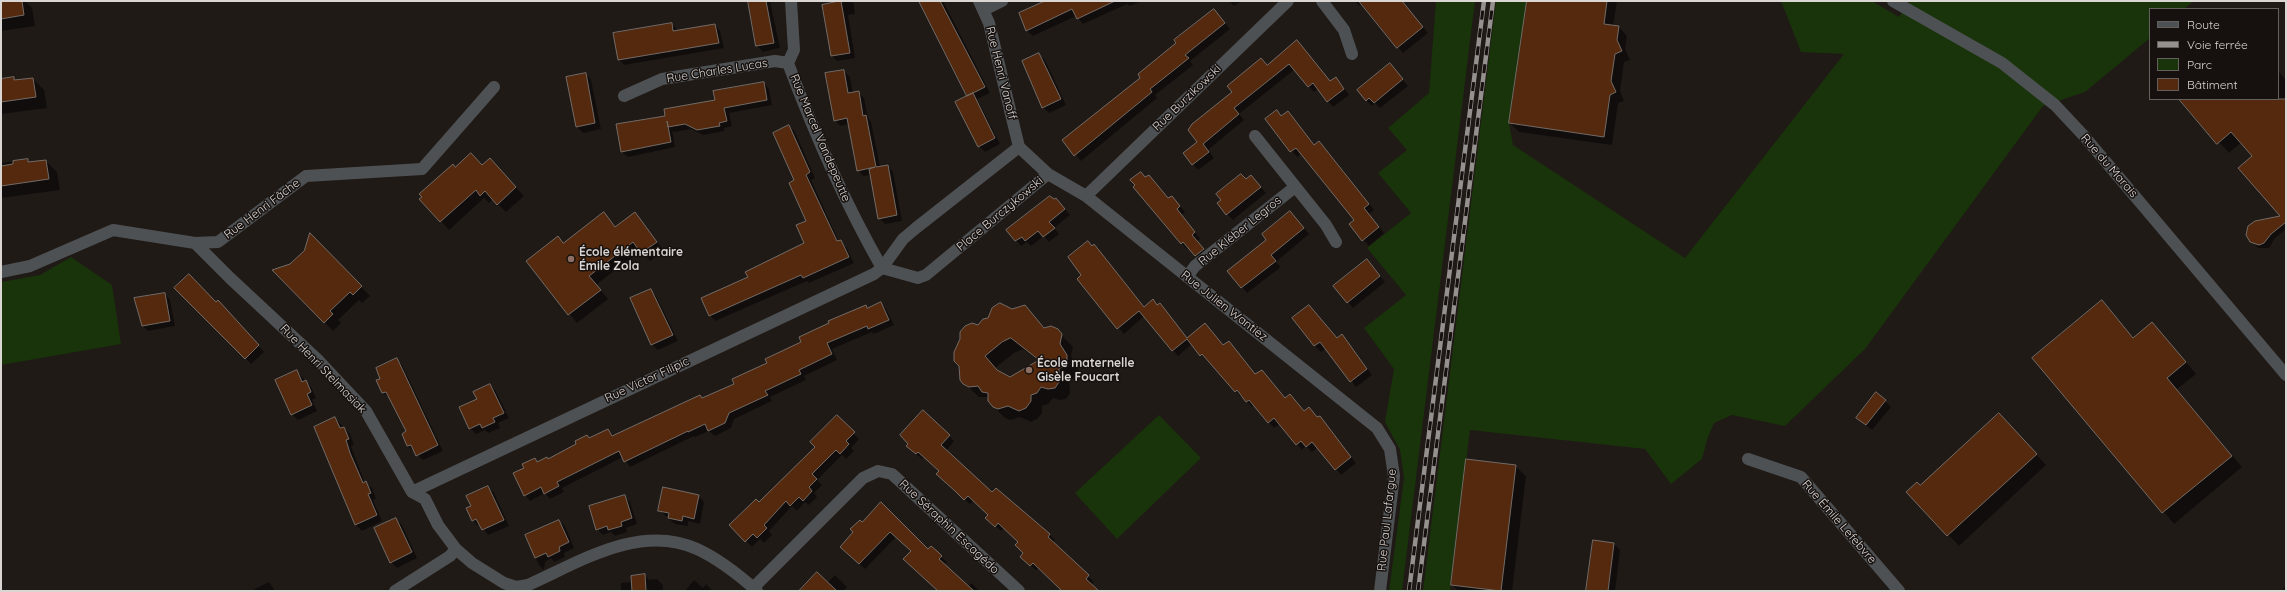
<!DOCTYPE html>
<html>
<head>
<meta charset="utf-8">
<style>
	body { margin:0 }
	#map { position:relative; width:2287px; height:592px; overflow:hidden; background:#201a17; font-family:Quicksand,sans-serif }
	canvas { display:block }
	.frame { position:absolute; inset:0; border:2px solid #dad6d4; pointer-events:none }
	.legend { position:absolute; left:2149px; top:8px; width:130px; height:92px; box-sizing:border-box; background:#16110e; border:1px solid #64605d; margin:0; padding:5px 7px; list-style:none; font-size:12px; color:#dad6d4 }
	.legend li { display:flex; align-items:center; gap:8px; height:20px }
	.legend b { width:20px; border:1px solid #64605d }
</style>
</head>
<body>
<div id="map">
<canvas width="2287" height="592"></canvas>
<div class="frame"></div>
<ul class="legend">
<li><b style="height:5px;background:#4e5153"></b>Route</li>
<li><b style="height:5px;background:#95918e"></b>Voie ferrée</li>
<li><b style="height:11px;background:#19330a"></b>Parc</li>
<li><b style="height:11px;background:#54290d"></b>Bâtiment</li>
</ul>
</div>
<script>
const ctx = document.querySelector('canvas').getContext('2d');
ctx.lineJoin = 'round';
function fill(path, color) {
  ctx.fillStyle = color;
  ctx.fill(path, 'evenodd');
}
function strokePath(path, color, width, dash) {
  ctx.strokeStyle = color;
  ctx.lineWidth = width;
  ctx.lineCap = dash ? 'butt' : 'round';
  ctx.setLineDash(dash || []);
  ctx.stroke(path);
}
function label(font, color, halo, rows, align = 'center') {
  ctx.font = font + ' Quicksand,sans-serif';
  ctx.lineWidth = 3;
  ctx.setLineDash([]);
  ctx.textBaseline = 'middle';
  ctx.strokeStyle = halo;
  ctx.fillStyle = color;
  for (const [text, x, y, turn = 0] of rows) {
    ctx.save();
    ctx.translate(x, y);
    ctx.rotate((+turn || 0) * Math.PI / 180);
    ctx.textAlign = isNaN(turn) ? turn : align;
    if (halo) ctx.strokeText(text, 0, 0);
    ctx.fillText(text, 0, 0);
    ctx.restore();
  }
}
fill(new Path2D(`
	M1436 1H1475L1402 591H1389L1404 478 1400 450 1385 422 1394 369 1364 328 1406 295 1367 248 1411 213 1378 173 1407 150 1388 128 1429 93Z
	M1496 1H1527L1509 123 1513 145 1685 258 1844 54 1801 52 1781 1H1872L1899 17 1910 1H2194L2184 9H2150V38L2085 92 2043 106 1865 349 1785 426 1732 415 1714 423 1708 437 1702 459 1671 484 1645 449 1470 430 1450 591H1423Z
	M71 257 112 285 121 344 1 365V282L40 275Z
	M1159 415 1201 458 1117 539 1075 493Z`), '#19330a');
fill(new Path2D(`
	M1 1H25L32 8 35 26 1 31Z
	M749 1H770L780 48 763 52 757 46Z
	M830 1H853L855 14 848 15 855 58 837 61 832 56Z
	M920 1H943L990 93 977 99 1000 144 985 152 979 146 969 97Z
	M1047 1H1142L1130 6 1127 4 1083 24 1076 16 1033 36 1027 31 1020 14Z
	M1229 1H1241L1234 6Z
	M1355 1H1364L1359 6Z
	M1385 1H1397L1414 16 1428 33 1403 53 1370 13Z
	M1528 1H1617L1613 26 1619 27 1627 36 1625 49 1630 60 1624 62 1620 91 1624 101 1618 103 1612 145 1519 132 1510 123Z
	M1219 16 1230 29 1190 61 1193 65 1155 95 1157 98 1081 161 1064 140Z
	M672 24 678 31 715 25 720 31 724 48 624 65 619 59Z
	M1297 41 1330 82 1336 78 1349 95 1333 107 1318 89 1314 92 1294 70 1239 114 1244 120 1208 150 1214 158 1198 170 1193 164 1198 142 1267 66Z
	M1039 54 1045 60 1066 105 1049 113 1043 107Z
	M1390 64 1408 86 1380 108 1375 103 1372 106 1366 100Z
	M844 71 850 77 853 93 858 92 864 98 868 118 871 122 880 167 888 166 893 172 902 221 885 224 879 218 871 175 863 176 858 170 849 124 840 126 835 120Z
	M2278 71 2286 80V229L2275 238 2269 248H2258L2247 234V229L2252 223 2283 216 2253 156 2242 142 2229 153 2180 99H2278Z
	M586 74 591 80 601 129 583 133 577 127Z
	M13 78 16 81 33 79 44 90 47 108 1 114V80Z
	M764 83 769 89 772 105 729 113 732 126 724 128V131L703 135 691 129 674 132 672 130 675 147 628 157 622 152 617 125 667 117Z
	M1277 111 1282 116 1288 112 1315 146 1319 143 1325 148 1374 210 1369 214 1384 233 1369 246 1350 224 1355 220 1302 153 1297 157 1266 119Z
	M789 126 795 132 815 178 811 180 839 242 846 247 854 263 809 283 807 281 715 321 710 315 749 278 805 243 807 221 795 181Z
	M27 160 30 163 46 161 57 172 60 190 1 198V163Z
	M482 166 498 168 524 196 506 212 493 199 489 203 484 198 449 230 441 221 455 168Z
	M1251 176 1266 193 1233 220 1227 214 1246 180Z
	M1168 199 1177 203 1185 212 1182 215 1200 239 1197 241 1209 256 1202 261 1189 248 1187 249 1181 243Z
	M1061 205 1070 215 1054 228 1059 234 1049 242 1044 236 1031 246 1027 242 1021 246 1007 230Z
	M1290 212 1309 234 1276 262 1281 267 1247 293 1229 271 1268 240Z
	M635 213 664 251 650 261 641 250 596 285 608 299 577 323 527 261 558 237 564 244 604 214 616 227Z
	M311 235 370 296 362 303 359 300 338 320 341 323 333 331 274 270 291 265 305 251Z
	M1092 246 1099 251 1145 307 1153 301 1188 339 1211 330 1224 346 1229 342 1256 375 1286 399 1290 395 1305 412 1318 418 1319 417 1356 463 1341 475 1318 447 1312 452 1306 446 1302 450 1280 424 1274 428 1254 405 1252 407 1242 396 1241 397 1192 344 1178 356 1144 316 1124 334 1078 279 1082 275Z
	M1367 261 1385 282 1353 308 1348 302Z
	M176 288 224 307 264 352 251 364Z
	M651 290 656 296 678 341 658 350 652 344 631 299Z
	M165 294 170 300 175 326 148 331 143 326Z
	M2102 301 2134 338 2152 324 2163 335 2196 374 2177 389 2242 467 2174 524 2034 358Z
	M881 303 886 309 894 325 874 334 872 332 832 349 837 360 804 376 806 380 770 397 772 401 734 419 731 428 715 436 709 431 695 437 694 436 630 467 623 457 562 488 564 492 550 499 545 493 530 501 525 495V468L535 459 538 463 549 460 608 430 614 436 703 399 735 384 866 306 868 308Z
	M1000 304 1012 310 1025 307 1045 328 1061 335 1073 347 1071 356 1078 367V371L1076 376 1069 381 1070 393 1066 399 1060 400 1053 398 1048 404 1042 406V413L1037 419 1031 422 1020 417 1010 420 1005 418 993 406 988 397H979L961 380 978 327 989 319 990 312 995 306ZM1023 349 1039 361 1010 378 995 368 1014 353Z
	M1309 306 1337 339 1342 336 1347 341 1372 375 1356 387 1326 348 1321 352 1315 346 1293 318Z
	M397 359 402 365 443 451 423 460 408 446 403 434 407 432 390 398 383 393 378 381 381 379Z
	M297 371 311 387 316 398 312 400 317 411 298 420 292 414Z
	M490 385 495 390 509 418 498 423 500 428 488 433 485 430 476 434 470 428 478 399Z
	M1885 401 1891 407 1872 430 1863 423Z
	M837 417 859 439 851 448 854 451 846 459 842 455 817 480 822 485 814 493 817 497 809 505 805 502 797 511 792 506 769 531 772 535 764 543 760 539 752 547 730 525 759 503 817 447Z
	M335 418 350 434 354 445 351 446 356 460 365 483 372 488 376 499 373 500 382 521 362 531 356 525 315 427Z
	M2009 425 2046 465 1959 546 1908 492 1920 486Z
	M949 436 954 441 946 451 992 494 996 490 1050 535 1055 540 1053 543 1094 582 1091 585 1098 591H1063L1039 568 1036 570 1027 562 1019 542 1004 528 1001 531 992 523 989 515 974 501 970 504 943 480 941 471 924 457 922 459 913 451Z
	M1515 466 1526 476 1512 591H1458L1452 584Z
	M488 487 494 493 509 526 488 535 480 525 478 526 473 520 472 507Z
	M624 496 630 502 637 524 626 528 627 532 615 536 611 532 603 535 597 529Z
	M698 496 704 502 700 524 688 521V526L675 524 659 510Z
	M882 504 928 550 936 552 947 562 944 565 968 586 971 583 980 591H939L912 551 896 537 865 569 847 553 862 523Z
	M396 519 402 525 417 558 397 568 391 562Z
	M559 521 565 526 574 548 564 553 565 557 554 562 551 558 545 562 544 570 539 565 526 536Z
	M1614 544 1620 550 1615 591H1587Z
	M645 575 649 580 657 579 663 585V591H621V583L633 582Z
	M835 575 847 587 844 591H802L827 583Z
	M694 580 703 588 706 584 713 591H685Z
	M269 582 275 591H254L253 590Z
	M2286 586V591H2285L2283 588Z`), '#0007');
const building = new Path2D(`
	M1 1H22L24 15 1 19Z
	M748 1H766L774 43 756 46Z
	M841 1 850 53 831 56 822 5Z
	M919 1H940L985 87 967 96Z
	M1045 1H1115L1077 19 1072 9 1026 31 1019 13Z
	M1359 1H1402L1423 27 1397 48Z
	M1527 1H1607L1604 24 1619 26 1617 40 1622 51 1615 54 1611 81 1616 92 1610 95 1604 137 1509 123Z
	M1214 9 1225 23 1185 55 1189 58 1150 89 1152 92 1074 156 1062 140 1140 78 1138 74 1176 43 1174 40Z
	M672 23 673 31 715 24 719 43 618 60 613 33Z
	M1297 40 1330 81 1336 77 1344 89 1327 102 1313 83 1308 87 1289 64 1234 108 1239 114 1203 144 1209 152 1192 165 1183 153 1197 142 1188 130 1192 124 1232 92 1227 86 1261 58 1267 65Z
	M1039 53 1061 99 1042 108 1022 61Z
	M1390 63 1403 79 1374 103 1369 98 1366 101 1357 90Z
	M844 70 848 93 859 91 863 116 866 115 876 167 888 165 897 215 878 219 869 169 875 167 857 171 847 118 834 121 825 73Z
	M586 73 595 123 576 127 566 77Z
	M14 77V80L33 78 36 97 1 102V79Z
	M764 82 767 100 724 108 727 121 719 123 720 126 697 130 685 124 668 127 667 121 671 142 621 152 616 124 665 116 664 109 715 100 713 91Z
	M973 93 995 138 978 147 955 102Z
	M2179 99H2286V222L2271 234 2264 243 2259 245 2250 242 2246 235 2248 226 2255 221 2280 216 2238 168 2252 156 2231 132 2217 144Z
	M1277 110 1281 116 1288 111 1314 145 1319 141 1369 204 1364 208 1379 227 1362 241 1349 224 1354 220 1296 148 1290 152 1265 119Z
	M789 125 810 172 806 175 837 241 841 240 849 257 803 278 801 275 709 316 701 298 748 277 745 272 804 243 796 225 806 221 789 183 794 180 773 133Z
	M471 153 482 165 490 158 516 187 497 205 485 191 480 196 476 190 440 222 419 199 422 197 419 194 453 164 455 167Z
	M28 159V162L46 160 49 179 1 186V166L13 164V161Z
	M1141 172 1145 177 1149 175 1168 198 1172 196 1180 206 1177 209 1195 232 1192 235 1204 249 1195 256 1183 242 1181 244 1133 187 1135 185 1130 180Z
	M1241 174 1246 179 1251 175 1261 187 1226 215 1217 203 1221 200 1216 194Z
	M1050 196 1054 199 1056 198 1065 209 1049 222 1055 228 1043 237 1038 231 1025 241 1022 237 1015 241 1006 230Z
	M1290 211 1304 228 1271 255 1276 261 1241 288 1227 271 1266 240 1262 234Z
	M604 212 615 227 635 212 657 242 641 253 633 242 589 276 601 290 568 315 526 261 558 236 563 243Z
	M310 233 362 286 353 295 350 292 330 311 333 314 324 323 272 270 290 264 304 251Z
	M1088 241 1092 246 1094 244 1144 307 1153 299 1157 305 1160 303 1187 338 1205 323 1223 345 1229 341 1255 374 1262 370 1285 398 1290 394 1304 411 1309 407 1317 417 1320 416 1351 457 1335 470 1312 442 1306 447 1301 441 1296 445 1274 418 1268 423 1249 400 1246 402 1237 390 1235 392 1202 354 1200 356 1187 339 1172 351 1139 311 1117 329 1077 279 1081 275 1068 257Z
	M1367 259 1380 276 1347 303 1333 286Z
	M189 274 216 302 218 300 259 345 245 359 174 288Z
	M651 289 673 335 651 345 630 298Z
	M165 293 170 321 142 326 134 298Z
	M2102 300 2133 338 2152 322 2186 362 2167 378 2232 456 2162 513 2032 358Z
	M881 302 889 320 868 329 867 326 827 343 832 354 799 370 801 374 765 391 768 395 729 413 725 423 708 431 705 424 688 432V431L624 462 619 451 557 482 559 486 544 494 541 487 524 496 513 473 524 468 522 464 535 458 537 462 547 457 548 459 576 444 575 441 587 435 589 438 608 429 612 436 700 395 702 398 734 384 732 379 767 363 765 359 801 342 799 337 829 323 828 321 866 305 867 308Z
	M1000 303 1012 309 1025 305 1044 328 1051 326 1058 329 1062 334 1060 344 1067 355V363L1059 369V382L1055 388 1048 389 1041 387 1037 393 1031 395V401L1026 408 1019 411 1008 406 998 409 993 407 988 401V393L982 392 978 386 969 387 963 384 960 380 959 366 954 361V352L960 339V332L965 326 972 323 978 325 983 319 988 318 992 308ZM1011 338 1039 360 1010 377 997 370 985 356 1002 342Z
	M1309 305 1337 338 1342 334 1367 369 1350 382 1320 342 1314 346 1292 318Z
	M397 358 438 445 416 456 411 445 407 446 402 434 406 431 386 392 382 393 376 380 380 379 376 368Z
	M297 370 302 382 306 380 311 392 307 394 312 405 291 415 275 380Z
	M490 384 504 413 493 418 495 422 482 428 480 424 469 429 459 407 477 399 473 392Z
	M1876 392 1886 400 1866 425 1856 418Z
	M923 410 950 435 941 445 992 492 996 488 1050 534 1048 537 1089 575 1086 579 1099 591H1062L1033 563 1030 566 1020 557 1023 553 1015 545 1018 542 998 523 995 527 985 518 988 515 968 496 964 500 955 491 936 474 939 471 918 452 916 454 906 446 908 444 900 435Z
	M1999 413 2037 454 1947 536 1906 492 1917 482 1920 485Z
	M837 415 855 432 846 441 849 444 840 454 836 450 812 474 817 479 809 487 812 491 803 501 799 497 790 506 786 501 764 525 767 528 757 538 753 534 745 542 729 525 756 499 759 502 815 447 810 442Z
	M335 417 340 428 344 427 349 439 346 440 350 453 363 483 366 481 371 493 368 494 377 515 355 525 314 427Z
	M1466 459 1516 465 1501 591 1451 585Z
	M488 486 504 520 482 530 476 519 472 521 466 508 471 506 466 496Z
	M663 487 699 495 694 519 683 516 682 521 668 518 669 513 658 511Z
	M625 495 632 518 621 522 622 526 608 530 607 526 596 530 589 506Z
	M881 502 928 549 931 546 937 551 942 556 939 559 974 591H938L903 559 911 551 890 532 859 564 840 547 853 532 850 529 860 520 862 522Z
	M396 518 412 552 390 563 374 528Z
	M559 520 569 542 559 547 560 551 548 557 546 553 535 558 525 535Z
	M1593 540 1614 543 1608 591H1586Z
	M817 572 837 591H799Z
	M645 574 646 591H632L631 576Z`);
fill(building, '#54290d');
strokePath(building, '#726b67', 1);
strokePath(new Path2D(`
	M791 1 794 50 788 63C814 133 845 203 882 268
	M979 1 989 23 1019 147
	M1322 1 1344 30 1352 54
	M1893 1 2002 63 2055 105 2084 136 2286 375
	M984 10 1002 1
	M624 96 662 79 775 61 788 63
	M1255 136 1326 225 1336 242
	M1048 174 1086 196 1377 428 1390 449 1394 476 1380 591
	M1086 196 1288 1
	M195 243 230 278 319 361 366 411 412 492 425 499 438 525 456 549 472 563 504 583 516 587 528 585C580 562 639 523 697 549 719 559 739 575 757 591
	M1 272 30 266 113 230 195 243 218 242 306 176 422 169 494 87
	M1187 277 1195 266 1295 187
	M1748 459 1801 477 1899 591
	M412 492 874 274 882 268 903 239 916 228 1019 147 1048 174 926 275 918 278 882 268
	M753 588 863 478 878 471 892 474 1019 591
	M395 591 450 556 456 549`), '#4e5153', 12);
const rail = new Path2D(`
	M1409 591 1484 1
	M1418 591 1493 1`);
strokePath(rail, '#95918e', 4.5);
strokePath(rail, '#16110e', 3, [9]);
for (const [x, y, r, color] of [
	[571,259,4,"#8d6e63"],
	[1029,370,4,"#8d6e63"]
]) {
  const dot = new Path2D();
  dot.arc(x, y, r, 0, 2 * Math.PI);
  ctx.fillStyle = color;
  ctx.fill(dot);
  strokePath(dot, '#16110e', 1.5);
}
label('12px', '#dad6d4', '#16110e', [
	["Rue Charles Lucas",717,71,-9],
	["Rue Henri Vanoff",1001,73,76],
	["Rue Burzikowski",1187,98,-44],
	["Rue Marcel Vandepeutte",820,138,67],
	["Rue du Marais",2109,166,49],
	["Rue Henri Fâche",262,209,-37],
	["Place Burczykowski",1000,214,-40],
	["Rue Kléber Legros",1240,231,-39],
	["Rue Julien Wantiez",1224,306,38],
	["Rue Henri Stelmasiak",323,369,46],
	["Rue Victor Filipic",647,380,-25],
	["Rue Paul Lafargue",1387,520,-84],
	["Rue Émile Lefebvre",1839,522,49],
	["Rue Séraphin Escagédo",949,527,43]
]);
label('bold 12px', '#dad6d4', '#16110e', [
	["École élémentaire",579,252],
	["Émile Zola",579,266],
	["École maternelle",1037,363],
	["Gisèle Foucart",1037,377]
], 'left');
</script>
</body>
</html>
